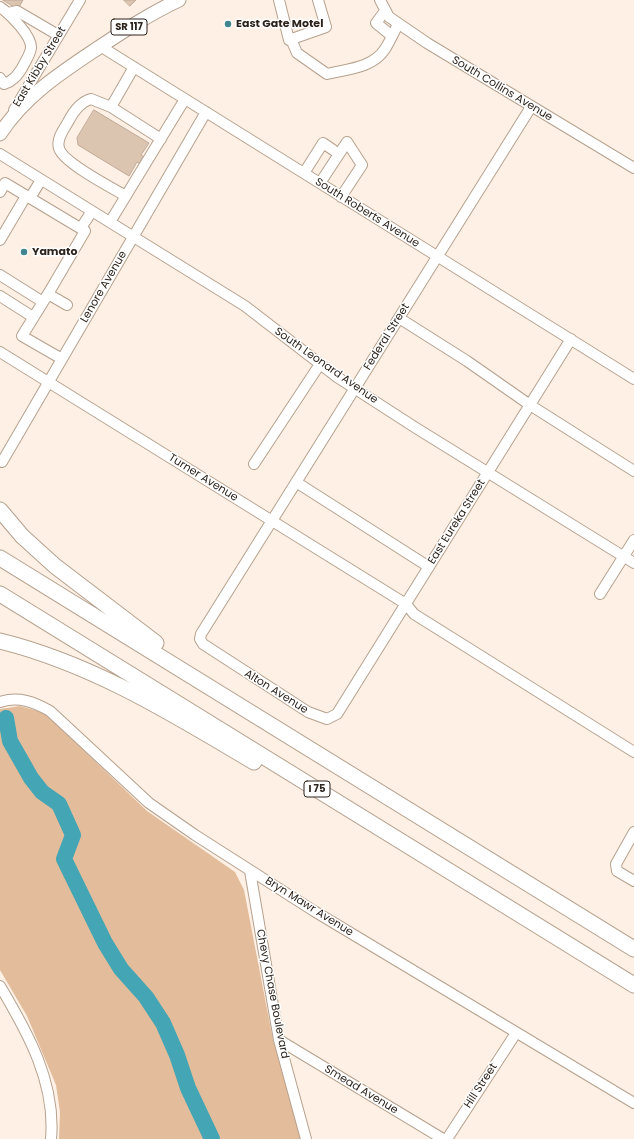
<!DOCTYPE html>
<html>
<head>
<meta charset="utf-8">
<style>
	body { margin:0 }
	canvas { display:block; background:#fef0e4 }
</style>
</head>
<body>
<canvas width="634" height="1139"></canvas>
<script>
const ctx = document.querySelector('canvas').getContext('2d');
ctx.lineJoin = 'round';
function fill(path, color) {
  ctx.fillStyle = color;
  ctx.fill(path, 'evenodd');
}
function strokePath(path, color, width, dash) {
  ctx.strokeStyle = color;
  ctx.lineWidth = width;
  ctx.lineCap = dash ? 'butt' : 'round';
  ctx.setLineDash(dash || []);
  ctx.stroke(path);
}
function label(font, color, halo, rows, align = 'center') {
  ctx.font = font + ' Poppins,sans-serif';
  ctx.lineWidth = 3;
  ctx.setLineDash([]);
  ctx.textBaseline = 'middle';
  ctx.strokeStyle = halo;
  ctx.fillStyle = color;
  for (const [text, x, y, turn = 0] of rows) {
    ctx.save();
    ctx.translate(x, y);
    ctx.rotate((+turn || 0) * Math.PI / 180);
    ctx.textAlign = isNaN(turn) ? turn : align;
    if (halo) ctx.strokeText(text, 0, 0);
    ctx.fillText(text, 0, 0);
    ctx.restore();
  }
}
fill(new Path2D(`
	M20 706 41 712 50 718 147 811 235 872 244 890 273 1040 301 1139H59L60 1112 56 1085 27 1016 0 970V709Z`), '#e2bc9b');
strokePath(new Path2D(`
	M6 718 10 741 31 778 42 792 59 804 73 835 64 859 105 943 121 969 146 997 163 1023 177 1055 188 1088 212 1139`), '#44a6b4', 16);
const building = new Path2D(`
	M3 0H23L18 9Z
	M124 0H136L130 6Z
	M94 110 149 143 141 155 147 159 143 166 137 162 129 176 78 145 77 138Z`);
fill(building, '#dbc4b0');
strokePath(building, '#c0aa97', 1);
const minor = new Path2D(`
	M279 0 289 40 326 27 318 0
	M380 0 389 17 427 43 634 168
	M0 7C10 14 32 36 31 48 30 55 25 62 22 68 17 76 13 81 4 84L0 78
	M385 11 376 23 392 36
	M8 13 17 11 58 35
	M291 39 297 53 327 74C347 69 373 68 385 49 390 41 394 32 398 24
	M100 46 634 379
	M134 67 111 107 161 139
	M111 107 91 99C80 102 73 112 68 122 64 129 56 139 59 148 62 162 112 188 126 196
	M531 107 201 634 200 639 203 644 308 712 327 719 337 714 571 339
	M14 110 80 0
	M0 154 245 306 337 377 416 428 634 563
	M304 173 323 143 339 154
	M41 180 30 198 85 231 48 294
	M320 183 347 142 362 165 341 197
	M0 192 5 183 30 198
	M110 222 185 99
	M81 228 92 211
	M0 240 26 196
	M0 275 43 302
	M0 296 33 317
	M399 318 467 361 530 405 634 471
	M0 352 406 604 414 614 634 752
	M62 359 22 336 48 294 67 305
	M2 462 206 112
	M254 464 320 364
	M296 482 429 567
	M600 594 634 540
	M0 702C19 696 34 702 50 711L149 803 195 835 314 911 634 1103
	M634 832 616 864 617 871 634 881
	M250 871 279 1040 306 1139
	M0 986C28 1033 56 1083 51 1139
	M279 1040 443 1139
	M447 1139 516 1033`);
const major = new Path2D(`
	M0 134C24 97 59 74 95 50 122 32 149 14 179 0`);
const highway = new Path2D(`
	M0 510 22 536 55 566 156 643
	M0 558 634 949
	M0 594 634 985
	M0 641C93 664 173 714 254 762`);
strokePath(minor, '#b6a18e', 12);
strokePath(major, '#b6a18e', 15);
strokePath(highway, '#b6a18e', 17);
strokePath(minor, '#fff', 10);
strokePath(major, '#fff', 13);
strokePath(highway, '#fff', 15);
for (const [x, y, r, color] of [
	[228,24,4,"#408691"],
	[24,252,4,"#408691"]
]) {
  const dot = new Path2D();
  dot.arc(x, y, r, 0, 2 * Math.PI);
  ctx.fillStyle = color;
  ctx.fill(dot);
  strokePath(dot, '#fff', 1.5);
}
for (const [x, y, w] of [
	[129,27,36],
	[317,789,26]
]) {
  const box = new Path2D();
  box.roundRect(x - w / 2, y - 8, w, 16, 3);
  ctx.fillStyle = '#fff';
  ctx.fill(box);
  strokePath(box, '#2c231c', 1);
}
label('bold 10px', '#2c231c', null, [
	["SR 117",129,27],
	["I 75",317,789]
]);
label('bold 11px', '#2c231c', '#fff', [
	["East Gate Motel",236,24],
	["Yamato",32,252]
], 'left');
label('11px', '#2c231c', '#fff', [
	["East Kibby Street",40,67,-59],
	["South Collins Avenue",502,89,31],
	["South Roberts Avenue",367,213,32],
	["Lenore Avenue",104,287,-60],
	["Federal Street",387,337,-58],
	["South Leonard Avenue",326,366,35],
	["Turner Avenue",203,478,32],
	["East Eureka Street",457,522,-58],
	["Alton Avenue",276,692,32],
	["Bryn Mawr Avenue",309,907,32],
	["Chevy Chase Boulevard",272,994,79],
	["Hill Street",481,1086,-57],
	["Smead Avenue",361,1090,31]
]);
</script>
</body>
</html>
